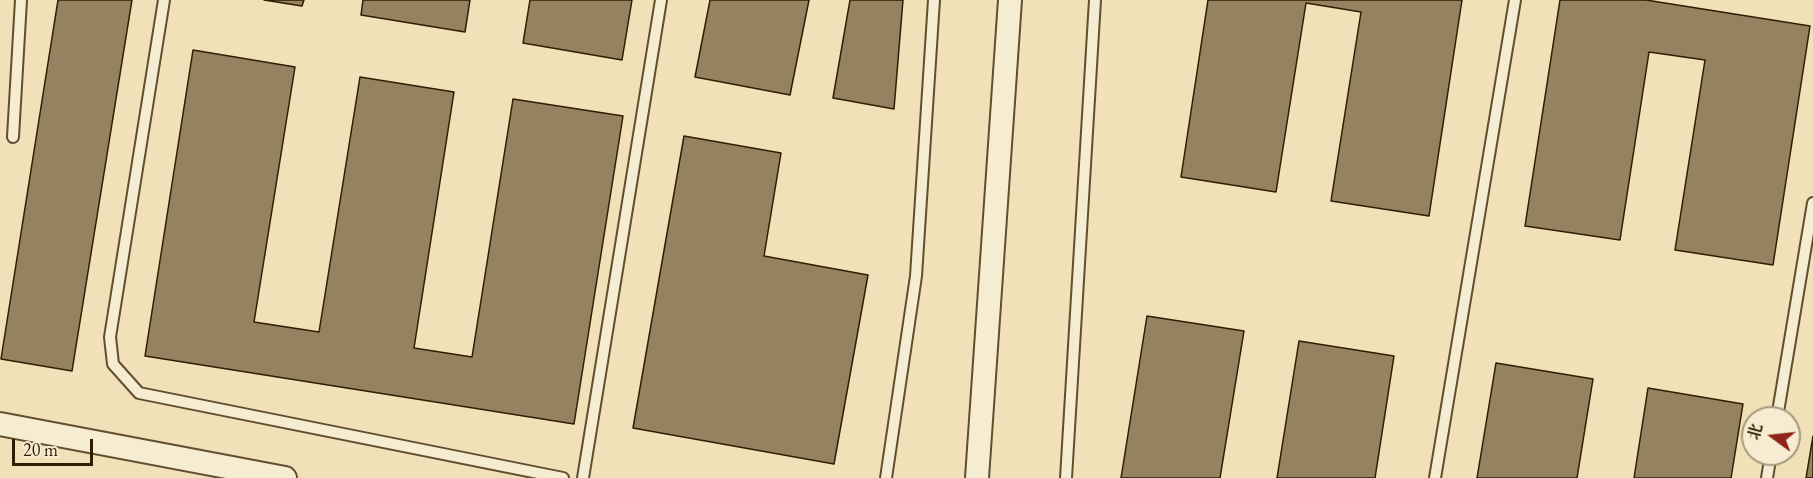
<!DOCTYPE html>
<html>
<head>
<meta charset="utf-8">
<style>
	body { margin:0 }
	#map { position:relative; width:1813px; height:478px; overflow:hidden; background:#f0e1b8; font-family:"EB Garamond","Noto Serif SC",serif }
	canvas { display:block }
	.north { position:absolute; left:1741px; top:406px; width:60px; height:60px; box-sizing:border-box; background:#f5ecd1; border:2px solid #a7997e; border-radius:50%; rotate:285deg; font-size:16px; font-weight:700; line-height:24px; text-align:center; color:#321c02 }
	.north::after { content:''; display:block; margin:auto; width:21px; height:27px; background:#8f2418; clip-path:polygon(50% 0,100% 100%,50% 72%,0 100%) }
	.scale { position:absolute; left:12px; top:439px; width:81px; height:27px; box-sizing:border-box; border:3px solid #321c02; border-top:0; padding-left:8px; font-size:18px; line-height:21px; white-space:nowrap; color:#321c02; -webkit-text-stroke:4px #f5ecd1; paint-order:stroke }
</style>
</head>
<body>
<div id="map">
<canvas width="1813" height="478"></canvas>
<div class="north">北</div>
<div class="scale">20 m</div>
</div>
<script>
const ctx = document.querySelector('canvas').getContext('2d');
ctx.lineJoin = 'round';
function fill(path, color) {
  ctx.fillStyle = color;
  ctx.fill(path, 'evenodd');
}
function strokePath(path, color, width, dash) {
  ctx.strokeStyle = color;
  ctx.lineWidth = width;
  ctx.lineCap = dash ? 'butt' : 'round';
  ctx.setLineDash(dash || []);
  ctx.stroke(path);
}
const building = new Path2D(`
	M58 0H132L72 371 1 359Z
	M264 0H304L302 6Z
	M363 0H470L465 32 361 15Z
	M530 0H632L622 60 523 43Z
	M710 0H809L790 95 695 77Z
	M850 0H903L894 109 833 98Z
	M1208 0H1462L1429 216 1331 201 1361 12 1306 3 1276 192 1181 177Z
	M1560 0H1646L1810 26 1773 265 1675 250 1705 60 1649 52 1620 240 1525 226Z
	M193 50 295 67 254 322 319 332 360 77 454 92 414 348 472 357 513 99 623 116 574 424 145 356Z
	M684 136 781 153 764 256 868 275 834 464 633 428Z
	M1147 316 1244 331 1220 478H1121Z
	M1299 341 1394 356 1375 478H1277Z
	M1496 363 1593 379 1577 478H1477Z
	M1648 388 1743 404 1731 478H1634Z
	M1813 436V478H1806Z`);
fill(building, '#958261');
strokePath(building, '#321c02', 1.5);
const lane = new Path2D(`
	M164 0 110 337 113 364 139 393 563 478
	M13 137 21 0
	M1777 418 1813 203
	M583 478 661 0
	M886 478 916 276 934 0
	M1066 478 1095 0
	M1435 478 1515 0
	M1767 478 1771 454`);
const street = new Path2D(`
	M0 424 285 478
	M977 478 1010 0`);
strokePath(lane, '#624d30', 14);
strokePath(street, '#624d30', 26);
strokePath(lane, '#f5ecd1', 10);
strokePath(street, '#f5ecd1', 22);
</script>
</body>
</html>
